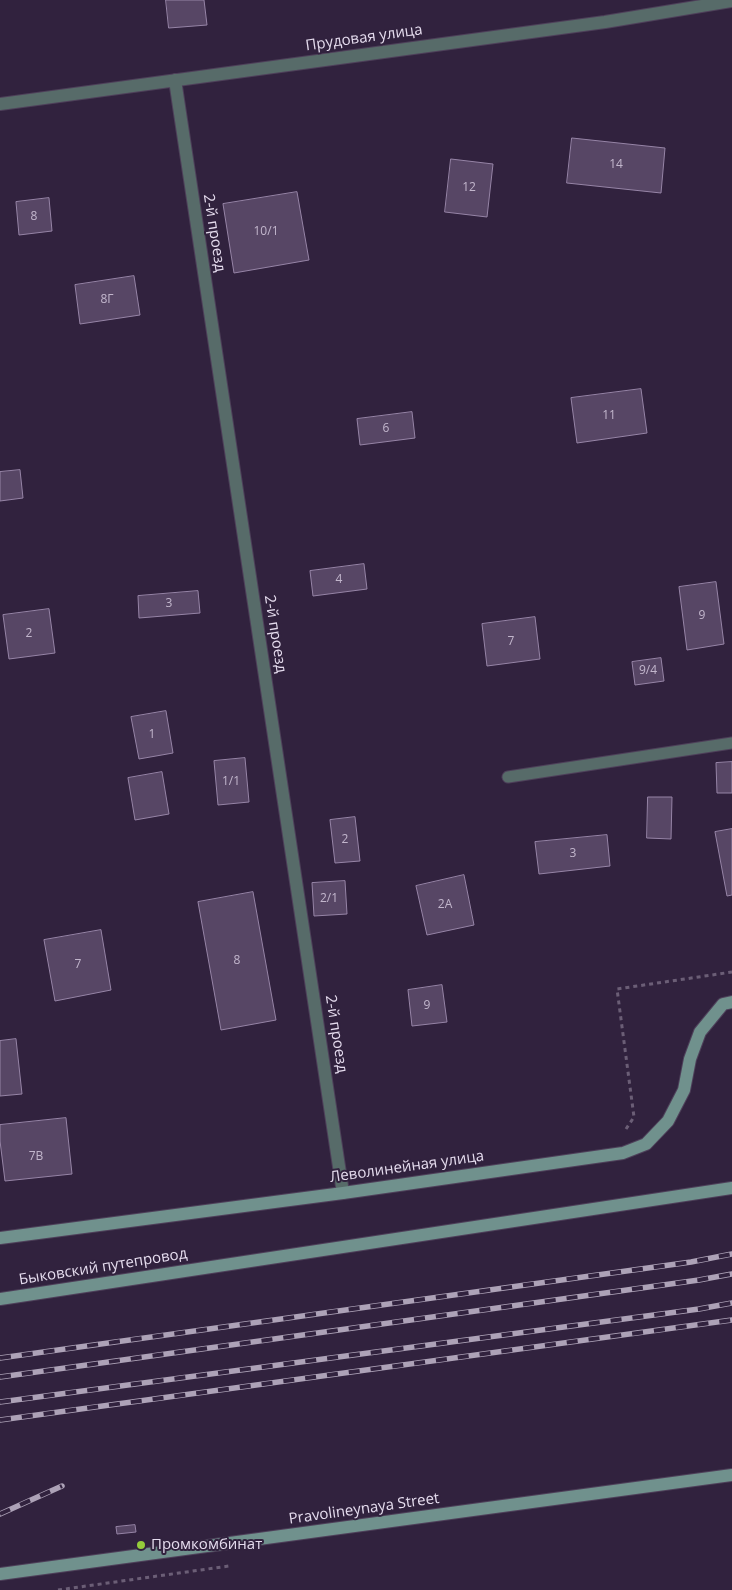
<!DOCTYPE html>
<html>
<head>
<meta charset="utf-8">
<style>
	body { margin:0 }
	canvas { display:block; background:#31223e }
</style>
</head>
<body>
<canvas width="732" height="1590"></canvas>
<script>
const ctx = document.querySelector('canvas').getContext('2d');
ctx.lineJoin = 'round';
function fill(path, color) {
  ctx.fillStyle = color;
  ctx.fill(path, 'evenodd');
}
function strokePath(path, color, width, dash) {
  ctx.strokeStyle = color;
  ctx.lineWidth = width;
  ctx.lineCap = dash ? 'butt' : 'round';
  ctx.setLineDash(dash || []);
  ctx.stroke(path);
}
function label(font, color, halo, rows, align = 'center') {
  ctx.font = font + ' "Open Sans",sans-serif';
  ctx.lineWidth = 4;
  ctx.setLineDash([]);
  ctx.textBaseline = 'middle';
  ctx.strokeStyle = halo;
  ctx.fillStyle = color;
  for (const [text, x, y, turn = 0] of rows) {
    ctx.save();
    ctx.translate(x, y);
    ctx.rotate((+turn || 0) * Math.PI / 180);
    ctx.textAlign = isNaN(turn) ? turn : align;
    if (halo) ctx.strokeText(text, 0, 0);
    ctx.fillText(text, 0, 0);
    ctx.restore();
  }
}
const building = new Path2D(`
	M166 0H204L207 25 169 28Z
	M572 138 665 148 661 193 567 183Z
	M451 159 493 164 487 217 445 212Z
	M297 192 309 260 234 273 223 204Z
	M49 198 52 231 19 235 16 202Z
	M134 276 140 315 80 324 75 285Z
	M641 389 647 433 577 443 571 398Z
	M412 412 415 438 360 445 357 419Z
	M20 470 23 498 0 501V472Z
	M364 564 367 589 313 596 310 571Z
	M716 582 724 644 687 650 679 587Z
	M198 591 200 613 139 618 138 596Z
	M49 609 55 653 9 659 3 615Z
	M535 617 540 659 487 666 482 624Z
	M661 658 664 681 635 685 632 662Z
	M166 711 173 753 139 759 131 717Z
	M245 758 249 802 218 805 214 761Z
	M732 762V793H717L716 763Z
	M162 772 169 814 135 820 128 778Z
	M648 797H672L671 839 647 838Z
	M355 817 360 861 335 863 330 820Z
	M732 829V895L727 896 715 832Z
	M607 835 610 866 539 874 535 842Z
	M464 875 474 925 427 935 416 886Z
	M345 881 347 914 314 916 312 883Z
	M253 892 276 1020 221 1030 198 902Z
	M101 930 111 990 55 1001 44 940Z
	M442 985 447 1022 412 1026 408 990Z
	M16 1039 22 1094 0 1096V1041Z
	M66 1118 72 1174 5 1181 0 1141V1125Z
	M135 1525 136 1532 117 1534 116 1527Z`);
fill(building, '#574665');
strokePath(building, '#9684a6', 1);
const lane = new Path2D(`
	M508 777 732 743`);
const street = new Path2D(`
	M175 80 343 1193
	M0 104 605 22 732 1`);
const secondary = new Path2D(`
	M0 1238 343 1193 623 1153 646 1144 668 1121 684 1090 690 1059 700 1032 723 1004 732 1002
	M0 1299 732 1188
	M0 1574 732 1475`);
strokePath(lane, '#4e405a', 13);
strokePath(street, '#4e405a', 14);
strokePath(secondary, '#4e405a', 14);
strokePath(new Path2D(`
	M626 1129 634 1117 617 989 732 972
	M58 1590 229 1566`), '#6b5e76', 3, [4, 4]);
strokePath(lane, '#576b69', 11);
strokePath(street, '#576b69', 12);
strokePath(secondary, '#70918d', 12);
const rail = new Path2D(`
	M0 1358 691 1262 732 1254
	M0 1377 699 1280 732 1274
	M0 1402 699 1309 732 1303
	M0 1420 732 1320
	M0 1514 62 1486`);
strokePath(rail, '#ada2b7', 5.5);
strokePath(rail, '#31223e', 4, [11]);
for (const [x, y, r, color] of [
	[141,1545,5,"#95cc3b"]
]) {
  const dot = new Path2D();
  dot.arc(x, y, r, 0, 2 * Math.PI);
  ctx.fillStyle = color;
  ctx.fill(dot);
  strokePath(dot, '#31223e', 2);
}
label('12px', '#c2b6cc', null, [
	["14",616,165],
	["12",469,188],
	["8",34,217],
	["10/1",266,232],
	["8Г",107,300],
	["11",609,416],
	["6",386,429],
	["4",339,580],
	["3",169,604],
	["9",702,616],
	["2",29,634],
	["7",511,642],
	["9/4",648,671],
	["1",152,735],
	["1/1",231,782],
	["2",345,840],
	["3",573,854],
	["2/1",329,899],
	["2А",445,905],
	["8",237,961],
	["7",78,965],
	["9",427,1006],
	["7В",36,1157]
]);
label('15px', '#e5dcee', '#31223e', [
	["Прудовая улица",364,38,-8],
	["2-й проезд",214,233,81],
	["2-й проезд",275,634,81],
	["2-й проезд",336,1034,81],
	["Леволинейная улица",407,1167,-8],
	["Быковский путепровод",103,1267,-9],
	["Pravolineynaya Street",364,1509,-8]
]);
label('15px', '#e5dcee', '#31223e', [
	["Промкомбинат",151,1545]
], 'left');
</script>
</body>
</html>
